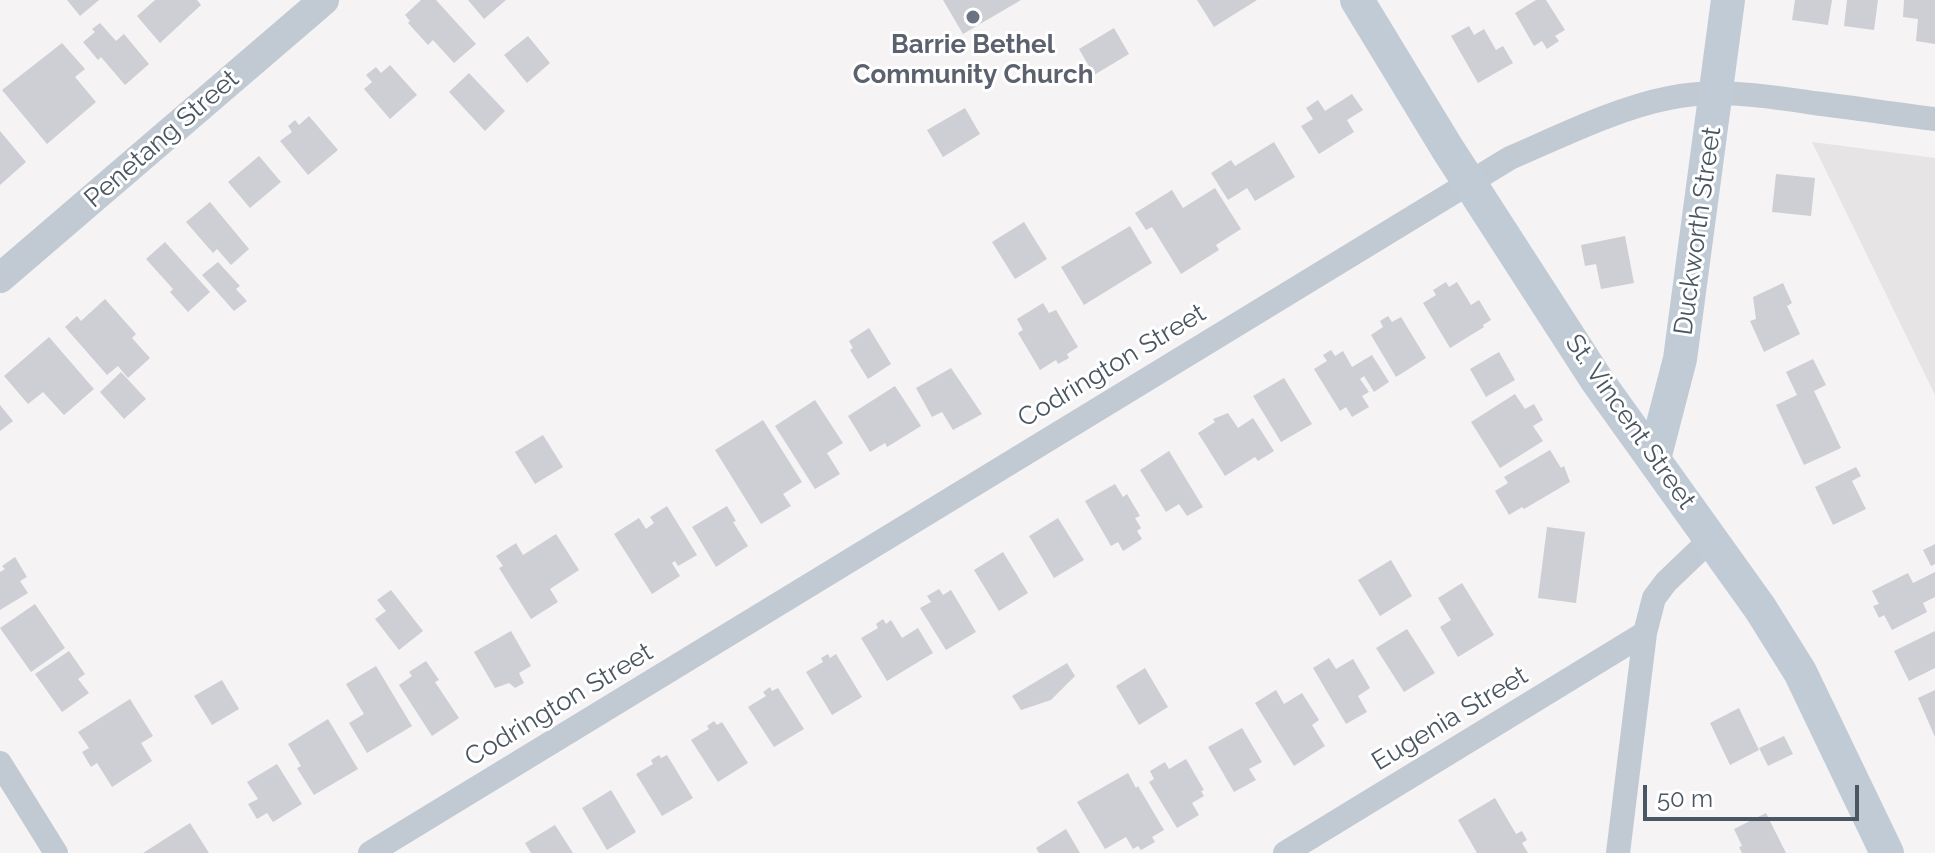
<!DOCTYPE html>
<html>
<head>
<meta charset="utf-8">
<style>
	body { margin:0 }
	#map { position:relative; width:1935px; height:853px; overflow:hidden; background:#f5f3f3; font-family:Raleway,sans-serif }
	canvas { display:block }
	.scale { position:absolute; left:1643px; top:785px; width:216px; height:36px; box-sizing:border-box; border:4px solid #4a5661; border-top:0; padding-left:10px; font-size:24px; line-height:28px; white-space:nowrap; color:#4a5661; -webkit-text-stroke:6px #fff; paint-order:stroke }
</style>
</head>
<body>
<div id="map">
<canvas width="1935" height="853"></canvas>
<div class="scale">50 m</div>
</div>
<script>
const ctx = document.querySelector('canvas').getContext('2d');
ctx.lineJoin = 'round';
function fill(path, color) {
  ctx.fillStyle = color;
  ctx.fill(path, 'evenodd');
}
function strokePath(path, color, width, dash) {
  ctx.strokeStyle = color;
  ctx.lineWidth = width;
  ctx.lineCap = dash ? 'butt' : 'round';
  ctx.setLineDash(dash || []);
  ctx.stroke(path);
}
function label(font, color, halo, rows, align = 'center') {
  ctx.font = font + ' Raleway,sans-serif';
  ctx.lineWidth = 6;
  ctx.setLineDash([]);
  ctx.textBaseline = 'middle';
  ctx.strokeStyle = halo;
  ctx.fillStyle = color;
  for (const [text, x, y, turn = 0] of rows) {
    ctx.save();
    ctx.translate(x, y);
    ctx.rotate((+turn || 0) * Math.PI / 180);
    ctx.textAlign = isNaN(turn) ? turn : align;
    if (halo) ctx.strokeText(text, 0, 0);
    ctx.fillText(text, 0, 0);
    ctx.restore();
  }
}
fill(new Path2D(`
	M1812 142 1935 158V395Z`), '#e6e4e5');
fill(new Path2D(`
	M67 0H99L80 16Z
	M155 0H197L201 5 160 43 137 16Z
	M421 0H436L476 44 454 63 433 40 428 45 408 23 410 21 405 15Z
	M468 0H506L484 19Z
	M943 0H1021L963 34Z
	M1197 0H1257L1214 27Z
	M1536 0H1546L1565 30 1555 36 1559 41 1547 49 1542 41 1534 46 1515 13Z
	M1795 0H1832L1828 25 1792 20Z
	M1847 0H1878L1874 30 1844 26Z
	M1904 0H1935V44L1916 41 1918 19 1903 17Z
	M100 23 116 41 124 34 149 64 125 85 101 57 98 60 83 42 95 32 92 29Z
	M1469 26 1474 35 1484 29 1496 50 1503 46 1513 63 1478 83 1451 36Z
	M1114 28 1129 54 1094 75 1079 49Z
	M528 36 550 63 527 83 504 55Z
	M62 43 85 69 75 77 96 102 47 144 2 90Z
	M390 65 417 95 390 119 364 89 372 82 366 75 376 67 381 73Z
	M469 73 505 111 485 131 449 92Z
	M1352 94 1363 110 1347 120 1354 132 1319 154 1301 126 1313 119 1306 108 1318 100 1325 111Z
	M965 108 980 134 943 157 927 130Z
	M309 116 338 150 308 175 280 141 292 132 288 126 295 120 299 125Z
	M0 131 26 162 0 185Z
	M1274 142 1295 177 1255 201 1247 188 1228 200 1211 173 1231 160 1235 166Z
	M259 156 281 182 250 208 228 182Z
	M1776 174 1815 178 1811 216 1772 212Z
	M1215 188 1241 229 1216 245 1219 250 1181 274 1152 227 1146 230 1135 213 1172 190 1183 208Z
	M210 202 249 249 231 265 217 249 213 253 186 222Z
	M1024 222 1047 259 1015 279 992 242Z
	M1130 226 1152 263 1084 305 1061 267Z
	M1625 236 1634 283 1601 289 1596 264 1585 266 1581 245Z
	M165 242 210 292 188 312 170 292 173 289 146 259Z
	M218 262 240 286 236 289 247 301 234 311 202 275Z
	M1446 282 1449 287 1457 282 1471 305 1479 300 1491 320 1483 325 1484 327 1450 348 1423 303 1436 295 1433 290Z
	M1783 283 1792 303 1787 306 1800 334 1764 352 1750 321 1756 319 1753 297Z
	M105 299 136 334 132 338 150 358 128 378 118 366 107 375 65 327 77 316 81 321Z
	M1043 303 1049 313 1056 310 1078 347 1067 354 1069 358 1058 364 1056 360 1040 370 1018 333 1023 330 1017 319Z
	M1388 316 1392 322 1401 317 1426 358 1396 377 1371 335 1383 327 1380 321Z
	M869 328 891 364 868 379 850 350 853 348 849 341Z
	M49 337 94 389 64 415 43 392 28 404 4 376Z
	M1331 350 1335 356 1343 351 1352 367 1372 355 1389 382 1374 392 1364 376 1360 379 1369 392 1362 396 1369 407 1352 417 1346 407 1340 411 1314 369 1327 361 1323 355Z
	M1499 352 1515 380 1486 397 1470 369Z
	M1813 359 1826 385 1814 391 1841 448 1804 465 1776 405 1797 395 1786 372Z
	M951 368 982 414 953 430 942 412 932 417 916 388Z
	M121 372 146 399 124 419 100 392Z
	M1284 378 1312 424 1281 442 1253 396Z
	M895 386 921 426 887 447 885 443 870 452 848 416Z
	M1515 394 1525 409 1534 404 1543 420 1533 426 1543 441 1500 468 1471 422Z
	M815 400 843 443 827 453 840 474 815 489 775 426Z
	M0 405 13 421 0 431Z
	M1228 413 1238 428 1253 418 1274 451 1258 461 1255 457 1225 476 1198 433 1215 422 1213 419Z
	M763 420 802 482 783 494 791 506 761 524 715 450Z
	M543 435 563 467 535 484 515 452Z
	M1550 450 1561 468 1564 466 1570 482 1524 509 1522 507 1509 515 1495 491 1508 483 1504 477Z
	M1169 451 1203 507 1187 516 1179 504 1166 512 1140 470Z
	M1856 467 1861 476 1852 481 1866 509 1833 525 1815 487Z
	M1115 484 1123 497 1127 494 1140 516 1135 518 1141 528 1137 531 1142 539 1123 551 1118 542 1111 546 1085 501Z
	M667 506 697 555 678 566 675 561 672 563 680 576 652 594 614 534 639 518 646 529 654 523 650 517Z
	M727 506 736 521 733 522 748 546 716 567 692 527Z
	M1058 518 1084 560 1054 578 1029 536Z
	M1547 527 1585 532 1576 603 1538 598Z
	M556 534 579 570 550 589 558 602 531 619 499 568 503 566 496 556 516 543 523 555Z
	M1935 544V564L1931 566 1923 550Z
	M1003 552 1028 593 999 611 974 570Z
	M15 557 27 577 20 581 28 593 0 610V572L5 569 2 566Z
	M1391 560 1412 596 1380 616 1358 580Z
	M1935 572V597L1923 603 1927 612 1892 630 1884 615 1879 618 1873 606 1879 604 1872 591 1908 573 1913 583Z
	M1462 583 1494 635 1458 657 1440 627 1451 620 1438 598Z
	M939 589 943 595 951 590 976 632 946 650 920 608 931 602 927 596Z
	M391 590 423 631 399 650 375 619 386 611 377 600Z
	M35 604 65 648 31 672 0 628Z
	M883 619 886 624 891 620 902 638 918 628 933 653 887 681 861 638 878 628 876 624Z
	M1407 629 1435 673 1404 692 1376 648Z
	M511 631 531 666 519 673 524 683 515 688 509 683 495 688 474 652Z
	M1935 631V668L1909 681 1894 651Z
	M69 651 85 674 78 679 89 693 62 712 35 674Z
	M828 654 830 658 836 654 862 697 832 715 806 672 823 662 821 658Z
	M1329 658 1336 669 1353 659 1370 688 1358 696 1367 712 1346 724 1313 668Z
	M426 661 439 680 435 682 459 718 432 736 399 685 412 676 409 672Z
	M1067 663 1075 676 1051 700 1021 710 1012 696Z
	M376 666 412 726 367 753 349 723 364 714 346 684Z
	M1145 668 1168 707 1139 725 1116 686Z
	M222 680 239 709 212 725 194 696Z
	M770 687 772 691 778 688 804 729 774 747 748 707 766 696 763 692Z
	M1276 690 1284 704 1302 693 1319 720 1312 725 1325 746 1294 766 1255 703Z
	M1935 690V737L1918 698Z
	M130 699 153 736 141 743 152 761 112 787 97 763 91 767 82 752 89 748 78 732Z
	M1739 708 1759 750 1730 765 1710 723Z
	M328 719 358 769 314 795 297 768 301 766 288 744Z
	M714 721 717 725 722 722 748 763 718 782 691 740 709 729 707 726Z
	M1242 728 1262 762 1249 769 1256 780 1234 792 1208 747Z
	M1784 736 1793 754 1768 766 1759 748Z
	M659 755 661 758 667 755 693 798 662 816 636 774 653 764 651 760Z
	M1186 759 1204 790 1201 791 1204 796 1192 803 1199 815 1177 828 1149 782 1154 779 1150 771 1165 762 1169 769Z
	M277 764 302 804 273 822 267 813 257 819 248 804 258 799 247 782Z
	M1128 773 1136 788 1138 786 1164 830 1152 837 1155 842 1141 850 1138 846 1133 849 1126 837 1105 849 1077 802Z
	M611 790 636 832 607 850 582 808Z
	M1495 798 1516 834 1522 831 1527 840 1522 843 1528 853H1477L1458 820Z
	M1766 813 1786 853H1742L1739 847 1742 846 1734 829Z
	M190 823 209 853H143Z
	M555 825 573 853H531L525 843Z
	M1066 829 1080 853H1039L1036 848Z`), '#cdcfd5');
strokePath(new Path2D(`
	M0 763 56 853
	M370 853 1510 158C1559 137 1617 108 1669 98 1718 88 1766 96 1814 103 1855 108 1895 114 1935 119
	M1285 853 1645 633
	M1618 853 1645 633 1654 598 1666 582 1711 539`), '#c1cad2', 24);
strokePath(new Path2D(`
	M0 278 324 0`), '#c1cad2', 30);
strokePath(new Path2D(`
	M1357 0 1447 148 1596 379 1760 608 1800 672 1887 853
	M1654 459 1680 359 1728 0`), '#c1cbd6', 34);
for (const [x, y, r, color] of [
	[973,17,8,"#6b7280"]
]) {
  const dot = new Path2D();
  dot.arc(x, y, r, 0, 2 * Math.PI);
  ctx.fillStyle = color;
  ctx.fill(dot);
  strokePath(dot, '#fff', 3);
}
label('bold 26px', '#5b616d', '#fff', [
	["Barrie Bethel",973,45],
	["Community Church",973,75]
]);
label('26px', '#4a5661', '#fff', [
	["Penetang Street",162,139,-41],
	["Duckworth Street",1698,231,-82],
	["Codrington Street",1112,366,-31],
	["St. Vincent Street",1630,422,55],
	["Codrington Street",559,705,-31],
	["Eugenia Street",1450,719,-31]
]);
</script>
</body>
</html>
